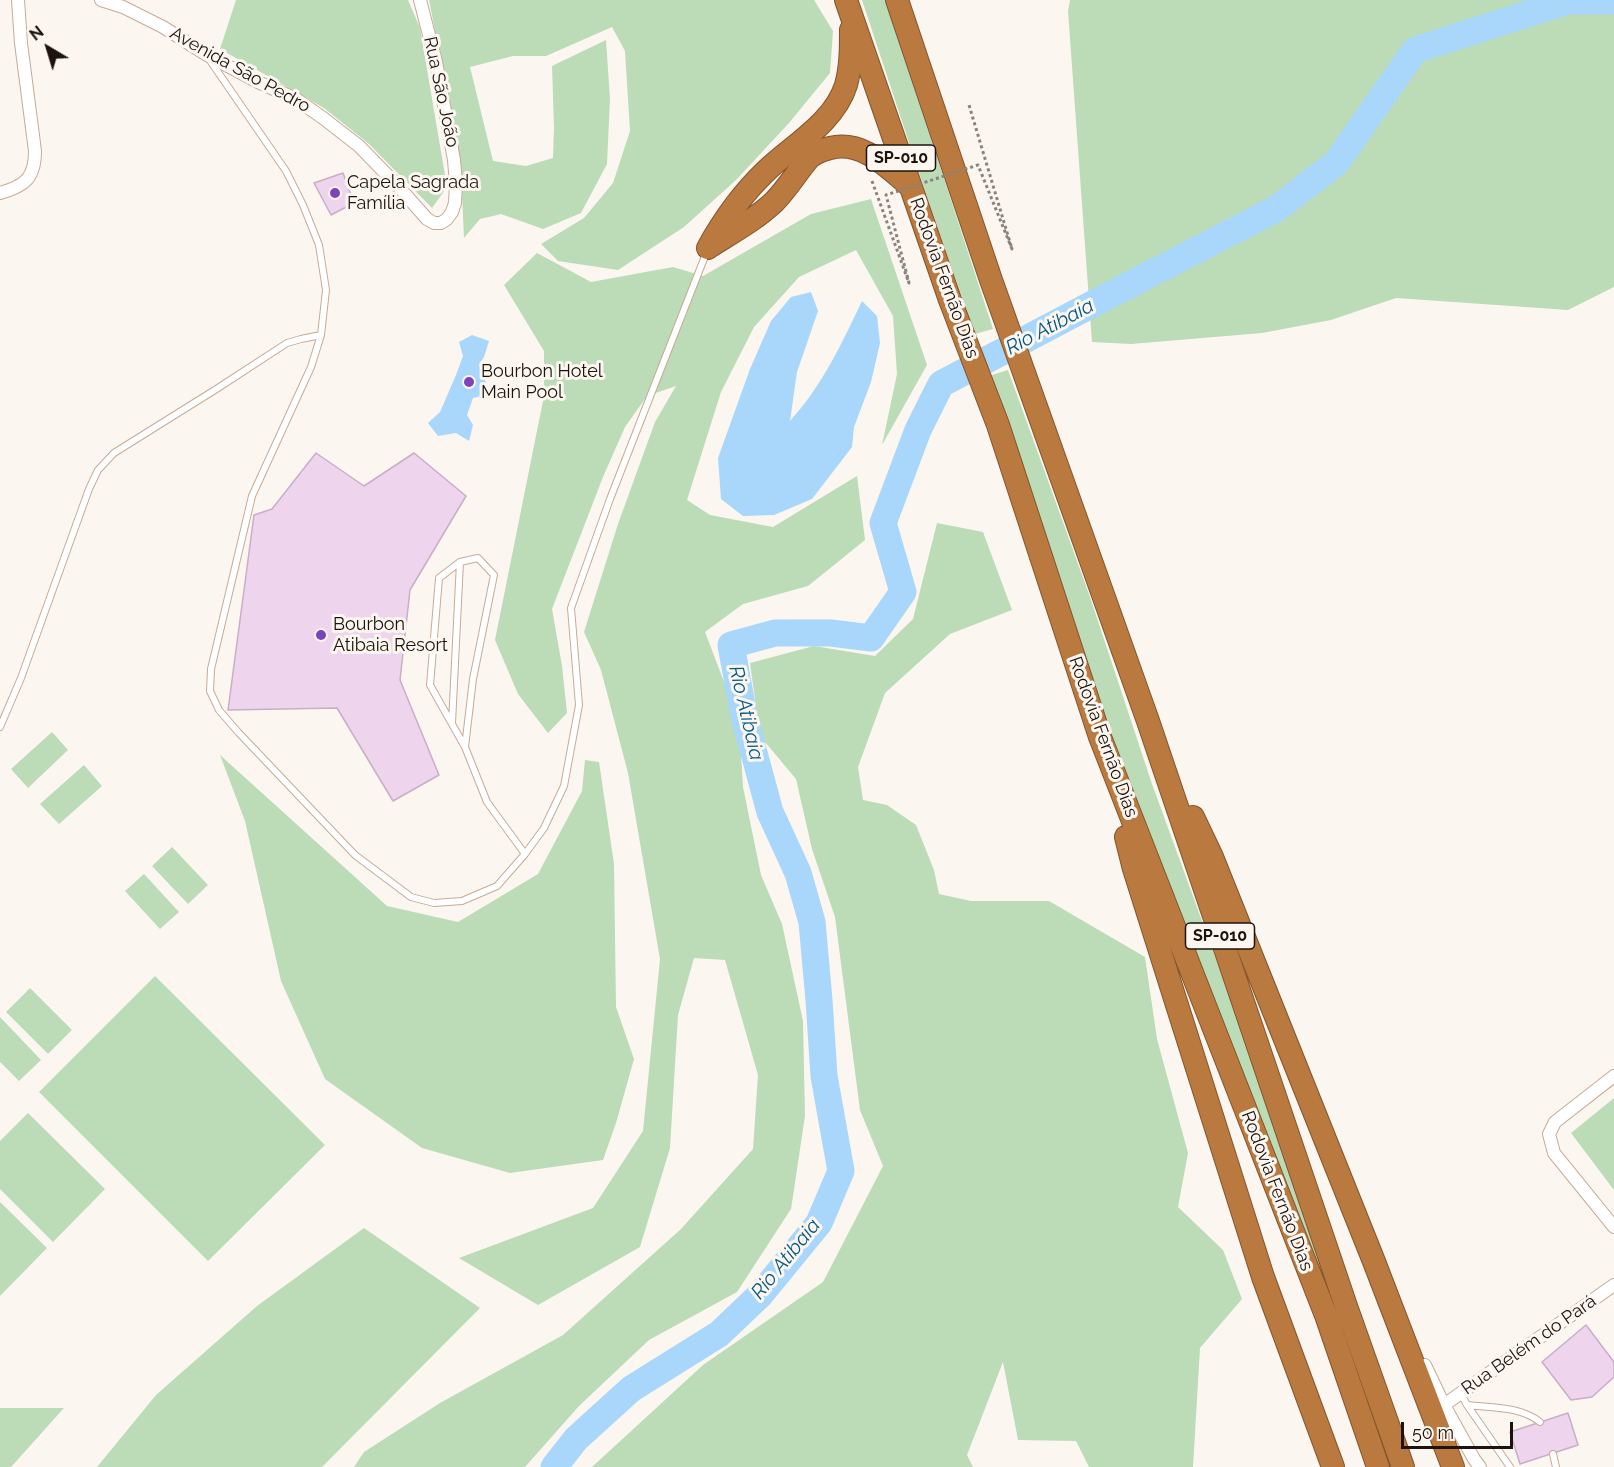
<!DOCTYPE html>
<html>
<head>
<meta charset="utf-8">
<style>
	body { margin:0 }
	#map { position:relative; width:1614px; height:1467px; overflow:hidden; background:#fcf6f1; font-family:Raleway,sans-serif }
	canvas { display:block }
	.north { position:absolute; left:18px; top:18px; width:60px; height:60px; -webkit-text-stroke:4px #fcf6f1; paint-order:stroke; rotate:322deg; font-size:16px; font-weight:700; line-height:24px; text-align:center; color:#1d130c }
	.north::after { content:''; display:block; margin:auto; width:21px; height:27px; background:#1d130c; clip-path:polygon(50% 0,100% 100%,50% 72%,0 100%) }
	.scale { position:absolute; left:1401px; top:1422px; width:112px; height:27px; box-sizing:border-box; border:3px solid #1d130c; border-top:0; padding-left:8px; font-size:18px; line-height:21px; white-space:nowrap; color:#1d130c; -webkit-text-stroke:4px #fcf6f1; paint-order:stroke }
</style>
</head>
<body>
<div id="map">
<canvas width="1614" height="1467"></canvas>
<div class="north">N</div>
<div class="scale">50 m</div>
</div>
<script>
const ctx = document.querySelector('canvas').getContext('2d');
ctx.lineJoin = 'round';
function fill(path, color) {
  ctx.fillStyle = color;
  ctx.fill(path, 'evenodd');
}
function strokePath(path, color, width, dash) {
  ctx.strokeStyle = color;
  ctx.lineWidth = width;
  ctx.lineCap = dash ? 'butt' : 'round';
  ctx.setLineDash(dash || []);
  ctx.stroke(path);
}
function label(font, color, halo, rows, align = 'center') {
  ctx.font = font + ' Raleway,sans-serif';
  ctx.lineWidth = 6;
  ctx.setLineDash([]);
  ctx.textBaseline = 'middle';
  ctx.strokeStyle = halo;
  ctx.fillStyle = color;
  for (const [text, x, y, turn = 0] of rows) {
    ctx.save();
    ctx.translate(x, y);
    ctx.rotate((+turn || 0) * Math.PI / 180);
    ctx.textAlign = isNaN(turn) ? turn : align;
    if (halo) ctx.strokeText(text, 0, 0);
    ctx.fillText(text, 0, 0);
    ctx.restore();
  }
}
fill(new Path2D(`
	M236 0H408L420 28 447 187 432 208 369 144 324 108 220 49Z
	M429 0H814L833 31 830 73 789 123 736 180 684 227 618 270 558 261 541 244 584 218 613 183 630 131 625 51 612 27 546 56H513L470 67 493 161 526 166 553 158 554 128 552 66 606 40 610 99 607 164 581 213 543 229 501 214 480 219 464 238 462 194 454 126Z
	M862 0H886L993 329 975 334 928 200Z
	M1070 0H1614V287L1568 310 1396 298 1331 320 1262 333 1131 344 1092 342 1068 11Z
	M871 199 927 365 882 445 897 374 893 316 856 250 799 277 754 327 721 392 687 500 710 515 773 527 857 476 865 540 808 586 743 604 705 632 739 721 743 787 761 875 782 924 803 1021 805 1116 791 1209 737 1292 649 1340 579 1406 525 1467H354L364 1452 440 1403 563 1335 681 1229 753 1149 758 1075 725 960 694 958 678 1015 670 1148 640 1247 538 1305 459 1258 593 1208 643 1131 660 959 628 773 601 670 584 632 618 524 655 422 676 386 647 396 625 427 603 477 552 609 562 666 567 713 548 733 518 694 495 640 544 396V351L504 285 537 253 591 282 673 267 703 276 811 214Z
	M1008 370 1090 597 1152 784 1228 992 1342 1327 1176 916 1105 717 989 376Z
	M937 523 983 532 1012 610 950 634 885 693 858 767 863 800 887 805 916 825 934 870 939 894 971 901H1049L1145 957 1157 1039 1188 1153 1178 1207 1223 1250 1242 1299 1200 1348 1193 1467H1089L1076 1441 1018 1440 1003 1362 967 1455 973 1467H592L703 1365 823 1282 883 1166 860 1110 835 917 812 849 796 779 760 736 750 663 814 646 875 656 913 619Z
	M52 732 68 750 28 788 11 769Z
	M220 755 387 906 458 922 538 874 582 791 585 760 599 762 614 864 616 1007 634 1059 616 1123 603 1160 510 1173 422 1148 325 1079 281 981 245 821Z
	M84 765 102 786 59 824 40 804Z
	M172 847 208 885 188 904 152 866Z
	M144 874 179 912 160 929 125 891Z
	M155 976 325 1145 208 1261 39 1092Z
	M30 988 72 1030 48 1054 6 1012Z
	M0 1017 41 1060 19 1081 0 1062Z
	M1614 1098V1190L1571 1133Z
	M28 1113 105 1189 53 1242 0 1189V1141Z
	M0 1202 47 1248 0 1296Z
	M364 1228 480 1308 322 1467H97L156 1395 257 1306Z
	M0 1408H64L11 1467H0Z`), '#bcdbb7');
fill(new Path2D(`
	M811 292 818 311 797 372 790 421C822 386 842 343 862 301L877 316 880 343 871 382 854 427 852 447 812 499 774 515 743 516 721 499 718 458 750 369 771 321 791 297Z
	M472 335 489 341 484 357 479 365 488 388 485 395 473 398 467 415 473 425 469 441 456 433 438 436 428 423 440 412 456 375 463 356 459 342Z`), '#a8d7fb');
strokePath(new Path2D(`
	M554 1467 576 1439 631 1389 719 1334 760 1295 819 1223 841 1171 824 1076 819 1000 812 922 798 873 770 812 744 716 731 645 775 633H831L871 638 903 592 883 523 918 430 941 384 1102 299 1276 209 1336 163 1415 50 1568 1H1614`), '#a8d7fb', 27);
const building = new Path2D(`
	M343 173 354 203 331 215 314 183Z
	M316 453 364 486 414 453 466 496 410 590 400 680 439 775 393 801 337 708 228 710 254 515 272 509Z
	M1586 1325 1614 1362V1377L1592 1397 1571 1400 1542 1362Z
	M1568 1413 1578 1445 1520 1464 1510 1432Z`);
fill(building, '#eed4ec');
strokePath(building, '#c7afc6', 1.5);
const lane = new Path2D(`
	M209 59 286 171 303 205 319 245 326 290 321 335 311 367 252 496 211 669 210 691 219 710 238 732 355 855 411 897 434 903 462 901 497 886 525 854 544 828 564 786 579 705 571 608 610 499 707 251
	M452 723 460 562
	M0 727 21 678 89 489 98 470 114 453 218 388 287 343 301 339 321 335
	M465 747 473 679 494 575 478 558 460 562 439 578 430 685 465 747 487 802 525 854
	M1461 1394 1467 1405C1492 1408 1520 1406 1540 1422
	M1467 1405 1510 1467
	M1553 1454 1556 1467`);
const street = new Path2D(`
	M101 0 123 7 163 27 207 55 258 82 296 99 323 118 359 146 397 185 427 219 434 223H441L447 219 452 212 455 203 456 183 454 160 436 62 420 0
	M0 193C25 186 35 178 35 151L21 43 18 0
	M1614 1076 1555 1122 1549 1134 1554 1153 1614 1227
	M1425 1365 1444 1405 1474 1459 1480 1467
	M1444 1405 1614 1285`);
const highway = new Path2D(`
	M846 0 950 300 998 425 1100 737 1327 1318 1378 1467
	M897 0 991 280 1148 721 1347 1309 1403 1467
	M709 247C731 233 755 220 774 202 787 189 797 172 809 158 815 152 822 150 830 148 863 140 887 167 910 186
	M708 248C724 219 742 194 766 171 793 145 834 123 846 85 851 67 851 48 851 30
	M1193 817 1212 857 1373 1259 1453 1467
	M1126 837 1134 869 1263 1277 1333 1467`);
strokePath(lane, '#c6ab97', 8);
strokePath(street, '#c6ab97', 14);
strokePath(highway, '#82552d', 24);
strokePath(lane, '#fff', 6);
strokePath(street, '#fff', 12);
strokePath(highway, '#b9793f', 22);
strokePath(new Path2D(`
	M872 181 909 283 886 195 978 165 1012 249 969 105`), '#8a827c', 3, [3, 3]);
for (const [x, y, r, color] of [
	[335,193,6,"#7b44bb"],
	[469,382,6,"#7b44bb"],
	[321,635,6,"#7b44bb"]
]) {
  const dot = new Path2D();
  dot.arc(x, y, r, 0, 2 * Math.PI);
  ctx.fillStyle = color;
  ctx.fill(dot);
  strokePath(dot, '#fcf6f1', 2);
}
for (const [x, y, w] of [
	[901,158,69],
	[1220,936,69]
]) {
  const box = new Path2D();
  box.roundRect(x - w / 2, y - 13, w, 26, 4.5);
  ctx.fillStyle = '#fcf6f1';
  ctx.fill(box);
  strokePath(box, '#1d130c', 1.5);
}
label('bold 16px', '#1d130c', null, [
	["SP-010",901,158],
	["SP-010",1220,936]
]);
label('18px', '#1d130c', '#fcf6f1', [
	["Avenida São Pedro",240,70,29],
	["Rua São João",441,92,78],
	["Rodovia Fernão Dias",944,278,70],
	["Rodovia Fernão Dias",1103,737,70],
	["Rodovia Fernão Dias",1277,1191,69],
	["Rua Belém do Pará",1529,1345,-35]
]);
label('18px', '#1d130c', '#fcf6f1', [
	["Capela Sagrada",347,183],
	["Família",347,204],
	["Bourbon Hotel",481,372],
	["Main Pool",481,393],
	["Bourbon",333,625],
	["Atibaia Resort",333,646]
], 'left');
label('italic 20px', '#055784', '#fcf6f1', [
	["Rio Atibaia",1050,327,-28],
	["Rio Atibaia",746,713,77],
	["Rio Atibaia",786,1259,-51]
]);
</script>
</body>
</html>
